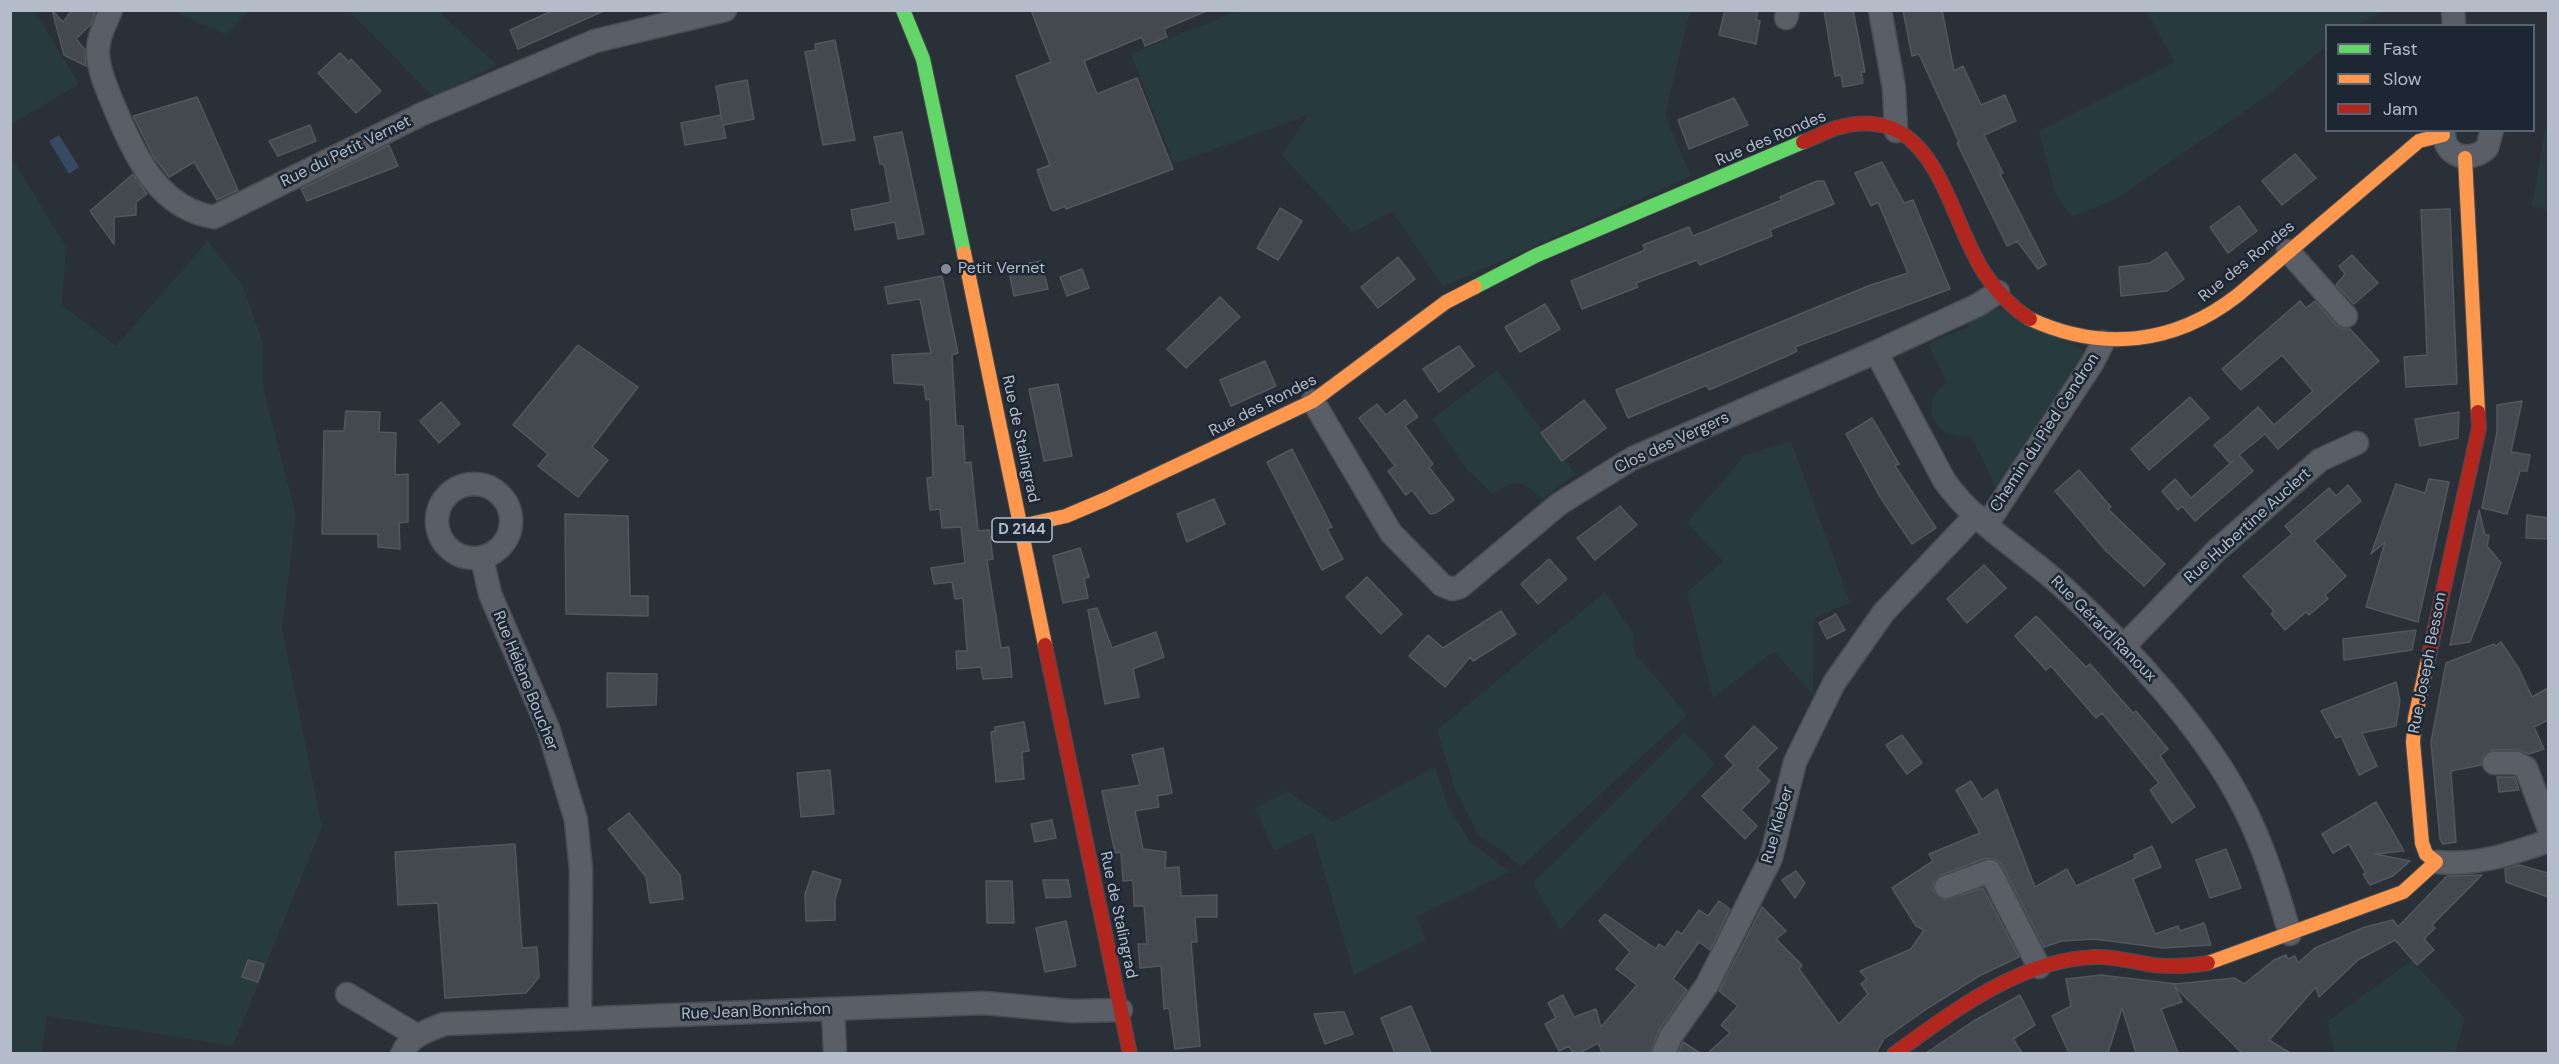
<!DOCTYPE html>
<html>
<head>
<meta charset="utf-8">
<style>
	body { margin:0 }
	#map { position:relative; width:2559px; height:1064px; overflow:hidden; background:#2a3038; font-family:"DM Sans",sans-serif }
	canvas { display:block }
	.frame { position:absolute; inset:0; border:12px solid #b4bcc9; pointer-events:none }
	.legend { position:absolute; left:2325px; top:24px; width:210px; height:108px; box-sizing:border-box; background:#1d2633; border:2px solid #59626f; margin:0; padding:8px 10px; list-style:none; font-size:18px; color:#b4bcc9 }
	.legend li { display:flex; align-items:center; gap:12px; height:30px }
	.legend b { width:30px; border:2px solid #59626f }
</style>
</head>
<body>
<div id="map">
<canvas width="2559" height="1064"></canvas>
<div class="frame"></div>
<ul class="legend">
<li><b style="height:8px;background:#63d668"></b>Fast</li>
<li><b style="height:8px;background:#ff974d"></b>Slow</li>
<li><b style="height:8px;background:#b3261e"></b>Jam</li>
</ul>
</div>
<script>
const ctx = document.querySelector('canvas').getContext('2d');
ctx.lineJoin = 'round';
function fill(path, color) {
  ctx.fillStyle = color;
  ctx.fill(path, 'evenodd');
}
function strokePath(path, color, width, dash) {
  ctx.strokeStyle = color;
  ctx.lineWidth = width;
  ctx.lineCap = dash ? 'butt' : 'round';
  ctx.setLineDash(dash || []);
  ctx.stroke(path);
}
function label(font, color, halo, rows, align = 'center') {
  ctx.font = font + ' "DM Sans",sans-serif';
  ctx.lineWidth = 5;
  ctx.setLineDash([]);
  ctx.textBaseline = 'middle';
  ctx.strokeStyle = halo;
  ctx.fillStyle = color;
  for (const [text, x, y, turn = 0] of rows) {
    ctx.save();
    ctx.translate(x, y);
    ctx.rotate((+turn || 0) * Math.PI / 180);
    ctx.textAlign = isNaN(turn) ? turn : align;
    if (halo) ctx.strokeText(text, 0, 0);
    ctx.fillText(text, 0, 0);
    ctx.restore();
  }
}
fill(new Path2D(`
	M11 10 35 11 79 84 11 124Z
	M174 11 248 10V11L227 35Z
	M349 11H438L497 65 434 97Z
	M1237 11H1690L1665 115 1691 176 1443 287 1392 211 1353 233 1282 155 1308 115 1174 164 1131 54Z
	M2146 11H2384L2357 25 2326 26V46L2274 91 2116 199 2072 217 2055 193 2039 131 2175 62Z
	M2548 113V210L2532 206Z
	M10 155 66 247 62 305 116 346 208 241 243 286 263 344V388L296 515 282 629 322 827 233 1046 47 1016 41 1053H11Z
	M2000 308 2084 351 2087 358 1998 493 1971 435C1936 444 1915 402 1947 383L1928 344 1968 327 1965 318 1988 309Z
	M1497 370 1575 474 1542 500C1523 480 1518 478 1493 494L1467 469 1432 419Z
	M1791 441 1850 602 1814 619 1813 695 1774 651 1713 698 1687 592 1723 561 1687 523 1745 455Z
	M1605 592 1633 634 1634 652 1687 715 1521 867 1503 851 1480 837 1455 789 1437 730Z
	M1685 732 1715 764 1560 930 1533 883Z
	M1435 767 1448 806 1471 843 1510 872 1416 917 1426 940 1354 975 1313 833 1274 851 1255 808 1287 791 1333 822Z
	M2412 960 2465 1019 2455 1053H2335L2327 1022Z`), '#273a3e');
fill(new Path2D(`
	M59 135 79 167 69 174 49 141Z`), '#384963');
const building = new Path2D(`
	M52 10 63 22 72 10H96L91 24 76 39 85 50 86 66 64 55Z
	M554 10H606L518 49 510 30Z
	M1031 10H1209L1164 29 1167 37 1145 46 1142 37 1084 61 1097 94 1137 78 1173 169 1066 209 1065 206 1054 211 1051 209 1037 170 1050 165 1016 76 1051 62Z
	M1725 10H1758L1756 20 1760 21 1756 44 1719 35Z
	M1824 10H1853L1865 72H1861L1863 83 1843 87 1841 75 1835 76Z
	M1903 10H1942L1954 71 1963 66 1981 105 2005 95 2016 121 1984 135 2003 173 2000 174 2046 264 2038 269 2017 241 2007 246 1957 143 1959 142 1919 54 1912 56Z
	M835 40 855 140 823 145 805 52 816 50 815 44Z
	M340 53 349 62 351 59 381 91 356 113 318 73Z
	M747 80 754 119 723 125 726 138 685 145 681 123 721 115 722 121 716 86Z
	M197 97 238 190 217 200 194 162 169 177 153 156 133 116Z
	M1734 98 1748 125 1689 149 1678 120Z
	M310 125 316 141 278 156 269 141Z
	M902 132 924 234 898 239 895 222 855 230 851 210 891 202 884 164H880L874 137Z
	M389 145 398 166 307 201 301 189Z
	M2295 154 2316 178 2282 205 2262 181Z
	M1882 162 1904 203 1913 200 1950 289 1795 347 1797 351 1789 355 1709 390 1707 385 1628 418 1616 390 1868 286 1908 273 1878 202 1871 206 1855 173Z
	M133 174 147 194 136 202V215L114 217V244L90 211Z
	M1817 181H1824L1834 204 1770 230 1772 236 1700 265 1697 260 1636 283 1638 287 1582 309 1571 281 1645 250 1643 245 1689 227 1693 236 1782 200 1780 197Z
	M2239 206 2257 231 2228 253 2210 227Z
	M1280 208 1302 221 1278 260 1257 248Z
	M2450 209 2457 384 2406 387 2404 357 2427 355 2421 210Z
	M2166 252 2184 279 2167 291 2121 296 2119 267 2150 263Z
	M2352 255 2378 283 2354 304 2336 285 2345 274 2339 266Z
	M1398 257 1415 279 1378 308 1361 287Z
	M1041 261 1048 289 1014 296 1008 267Z
	M1082 269 1089 288 1067 296 1060 277Z
	M942 276 958 353 952 355 956 426H963L965 463 971 462 978 531 989 530 993 559 987 560 1001 648 1009 647 1012 677 983 679 981 667 957 669 956 651H967L963 598 955 599 952 582 934 584 931 568 965 563 961 527 942 528 940 509 930 510 927 478 933 477 930 399 926 400 924 385 894 383 892 355 931 353 920 299 888 304 885 287Z
	M1220 297 1240 317 1186 368 1167 349Z
	M2300 301 2306 308 2315 301 2336 325 2342 329H2350L2379 361 2278 449 2265 434 2239 455 2253 471 2195 521 2182 506 2178 510 2162 491 2175 479 2191 498 2234 460 2230 463 2214 445 2228 434 2258 407 2274 425 2313 391 2282 355 2241 390 2222 369Z
	M1545 304 1560 329 1520 352 1505 327Z
	M578 345 638 387 592 447 608 460 578 497 538 466 548 454 513 425Z
	M1459 346 1474 366 1439 392 1423 369Z
	M1265 361 1276 386 1231 406 1220 380Z
	M1058 384 1072 456 1044 461 1029 389Z
	M2190 397 2209 418 2149 470 2131 449Z
	M1405 400 1418 417 1405 426 1433 464 1429 467 1454 500 1436 513 1430 514 1412 490 1406 495 1388 471 1395 466 1359 418 1377 404 1386 415Z
	M1584 400 1606 428 1562 461 1541 433Z
	M2522 401 2511 452 2530 455 2527 471H2520L2507 514 2482 508 2497 432V405Z
	M441 402 460 424 439 443 420 421Z
	M346 411 380 412 379 432 396 433 395 475 408 474V522L399 523 400 549 378 547V534H322L324 431H344Z
	M2459 412 2458 438 2420 446 2415 419Z
	M1872 418 1899 464 1895 466 1936 528 1912 544 1880 497 1846 434Z
	M1292 449 1332 527 1327 529 1343 559 1322 570 1267 462Z
	M2079 470 2111 507 2108 509 2165 564 2144 586 2106 551 2055 491Z
	M2429 479 2449 482 2418 622 2366 607 2385 542 2371 554 2396 484 2425 493Z
	M2348 485 2361 501 2314 541 2346 576 2325 595 2328 599 2309 615 2306 612 2285 630 2271 614 2274 611 2243 576 2292 534 2285 526 2300 513 2329 488 2336 496Z
	M1214 499 1225 524 1187 542 1177 514Z
	M1620 506 1637 525 1595 560 1577 538Z
	M2479 510 2485 535H2489L2487 546 2501 563 2470 642 2450 645Z
	M565 514 628 516 630 596H648V616L566 614Z
	M2527 515 2548 518V539L2526 538Z
	M1080 548 1089 577 1084 578 1088 598 1063 603 1053 556Z
	M1549 559 1567 579 1538 604 1521 584Z
	M1984 565 2006 588 1967 623 1947 599Z
	M1367 577 1402 614 1381 634 1346 597Z
	M1097 608 1112 648 1156 632 1164 657 1133 669 1139 697 1105 704 1088 610Z
	M1501 611 1516 634 1473 661 1470 657 1445 687 1409 656 1428 635 1443 648Z
	M1836 614 1845 630 1827 639 1819 623Z
	M2036 616 2086 667 2090 664 2133 713 2136 711 2168 749 2160 756 2195 807 2172 823 2150 790 2159 783 2102 713 2096 718 2051 666 2046 670 2015 636Z
	M2416 630 2412 650 2344 660 2343 639Z
	M2501 642 2519 669 2532 697 2548 688V720L2534 727 2544 749 2529 754 2518 750H2493L2483 756 2481 765 2451 771 2456 842 2443 844 2440 839 2431 742 2446 663 2494 644 2496 646Z
	M607 673 657 674 656 705 607 707Z
	M2396 682 2400 701 2396 726 2362 733 2377 766 2359 775 2341 736 2336 738 2321 711Z
	M1024 722 1029 751 1022 752 1024 779 996 782 991 732 995 731V727Z
	M1754 726 1777 748 1757 768 1770 781 1741 810 1757 826 1745 839 1702 796 1734 765 1725 756Z
	M1902 735 1922 763 1907 774 1886 745Z
	M1163 748 1172 793 1157 796 1159 807 1135 811 1143 849 1166 852 1165 868 1179 867 1181 896 1217 895V917H1195L1197 942H1191L1200 1046 1175 1049 1169 1008 1164 1009 1161 966 1140 968 1138 944H1147L1144 906H1134L1133 880 1123 881 1121 852 1115 853 1102 791 1140 785 1132 755Z
	M830 770 834 814 801 817 797 773Z
	M2497 777H2515L2519 790 2499 792Z
	M1971 781 1982 800 1997 789 2035 887 2067 869 2076 886 2135 859 2134 855 2152 846 2161 867 2133 879 2155 934 2178 926 2180 931 2204 923 2211 945 2163 948 2094 939 2062 941 2044 947 2002 865 1997 860 1986 858 1941 875 1933 884V891L1944 900 1983 888 2019 957 1979 976 1928 1008 1884 1039 1876 1053H1708L1730 1033 1721 1025 1738 1006 1719 991 1762 907 1786 931 1776 939 1802 965 1799 969 1839 1024 1868 994 1861 984 1867 979 1860 971 1911 949 1924 930 1916 926 1892 888 1933 861 1929 854 1980 833 1956 790Z
	M2376 802 2404 851 2375 854 2410 861 2393 876 2370 885 2363 874 2366 873 2349 844 2333 853 2322 834Z
	M629 813 680 875 683 899 650 903 646 877 608 829Z
	M1052 820 1056 838 1035 842 1031 824Z
	M515 844 522 948 537 947 539 977 526 993 445 998 438 903 398 905 395 852Z
	M2226 849 2241 888 2210 898 2196 860Z
	M2519 865 2548 873V897L2506 882 2505 869Z
	M813 871 841 880 835 899V920L806 921 805 894Z
	M1796 871 1805 883 1795 898 1782 880Z
	M2482 875 2432 925 2435 928 2424 939 2434 950 2417 965 2395 940 2358 960 2319 997 2316 987 2269 1040 2290 1053H2242L2175 987 2182 1002 2161 1009 2178 1053H2136L2122 1008 2108 1053H2069L2052 1016 2071 1006 2066 979 2101 975 2176 984 2235 978 2244 984 2274 960 2286 955 2288 959 2295 956 2298 963 2315 948 2365 927 2393 920 2398 927 2447 876Z
	M1043 880H1068L1071 897 1046 898Z
	M986 881H1012L1014 923H987Z
	M1719 901 1730 909 1710 950 1699 942 1673 979 1687 990 1660 1028 1650 1053H1602L1598 1043 1580 1053H1573L1569 1046 1559 1051 1545 1024 1556 1018 1548 1003 1563 995 1574 1017 1596 1009 1601 1027 1637 985 1616 969 1630 952 1599 921 1605 914 1656 949 1659 944 1665 948 1677 931 1682 934 1699 910 1708 916Z
	M1066 921 1076 966 1045 972 1036 928Z
	M248 960 264 964 258 982 242 977Z
	M2020 995 2035 1025 2013 1039 2022 1053H1926L1972 1022Z
	M1411 1006 1431 1053H1395L1381 1018Z
	M1338 1012H1344L1353 1034 1325 1044 1314 1014Z
	M1683 1042 1700 1053H1678Z`);
fill(building, '#444950');
strokePath(building, '#52575f', 1.5);
const street = new Path2D(`
	M111 10C105 25 97 38 98 54 99 73 109 94 116 111 135 157 160 209 214 217L422 114 595 41 725 10
	M1880 10 1894 88 1896 131
	M2453 10 2454 26
	M1786 18 1788 10
	M2444 130C2442 157 2470 164 2487 148L2492 130
	M2288 251 2346 316
	M1876 352 1944 480C1974 524 2025 552 2065 589 2126 645 2203 728 2241 802 2263 843 2277 890 2290 934
	M1313 401 1391 533 1442 585 1452 589 1460 587 1559 504 1633 458 1876 352 1978 305 1998 292
	M437 521a37 37 0 1 1 74 0a37 37 0 1 1-74 0Z
	M1987 524 2093 362 2103 342
	M482 558 490 594 548 728 576 820 581 870 580 1019
	M2123 647 2217 550 2320 460 2357 443
	M2494 763H2517L2526 768 2548 826
	M2436 862C2475 866 2512 854 2548 841
	M1946 887 1990 871 2039 967
	M347 994 416 1035
	M833 1009 835 1054
	M402 1054C410 1036 426 1031 444 1024L984 1003 1072 1011 1121 1010
	M1663 1054 1671 1036 1707 985 1771 858 1795 762 1834 683 1884 612 1976 515`);
const fast = new Path2D(`
	M903 10 923 59 964 253
	M1475 287 1537 255 1803 142`);
const slow = new Path2D(`
	M2465 158 2478 412
	M964 253 1045 645
	M2030 319C2102 352 2174 345 2238 295L2419 141 2443 135
	M1021 526 1066 516 1106 499 1313 401 1446 302 1475 287
	M2208 963 2403 892 2436 862 2426 854 2422 843 2413 742 2415 718 2428 660`);
const jam = new Path2D(`
	M1803 142C1814 138 1825 132 1836 128 1937 99 1946 216 1985 274 1997 292 2011 307 2030 319
	M1045 645 1130 1054
	M2428 660 2479 428 2478 412
	M1894 1054C1952 1012 2019 960 2094 957 2114 956 2134 962 2153 965 2171 967 2190 966 2208 963`);
strokePath(street, '#484c53', 25);
strokePath(fast, '#484c53', 16);
strokePath(slow, '#484c53', 16);
strokePath(jam, '#484c53', 16);
strokePath(street, '#5a5e66', 22);
strokePath(fast, '#63d668', 14);
strokePath(slow, '#ff974d', 14);
strokePath(jam, '#b3261e', 14);
for (const [x, y, r, color] of [
	[946,269,6,"#848b96"]
]) {
  const dot = new Path2D();
  dot.arc(x, y, r, 0, 2 * Math.PI);
  ctx.fillStyle = color;
  ctx.fill(dot);
  strokePath(dot, '#1d2633', 2);
}
for (const [x, y, w] of [
	[1022,530,60]
]) {
  const box = new Path2D();
  box.roundRect(x - w / 2, y - 12, w, 24, 4.5);
  ctx.fillStyle = '#1d2633';
  ctx.fill(box);
  strokePath(box, '#b4bcc9', 1.5);
}
label('bold 15px', '#b4bcc9', null, [
	["D 2144",1022,530]
]);
label('16px', '#b4bcc9', '#1d2633', [
	["Rue des Rondes",1771,139,-23],
	["Rue du Petit Vernet",346,152,-26],
	["Rue des Rondes",2247,262,-39],
	["Rue des Rondes",1263,406,-27],
	["Chemin du Pied Cendron",2045,433,-57],
	["Rue de Stalingrad",1020,439,78],
	["Clos des Vergers",1672,443,-25],
	["Rue Hubertine Auclert",2248,526,-42],
	["Rue Gérard Ranoux",2103,629,45],
	["Rue Joseph Besson",2428,663,-79],
	["Rue Hélène Boucher",525,681,68],
	["Rue Kleber",1778,825,-74],
	["Rue de Stalingrad",1118,915,78],
	["Rue Jean Bonnichon",756,1012,-2]
]);
label('16px', '#b4bcc9', '#1d2633', [
	["Petit Vernet",958,269]
], 'left');
</script>
</body>
</html>
